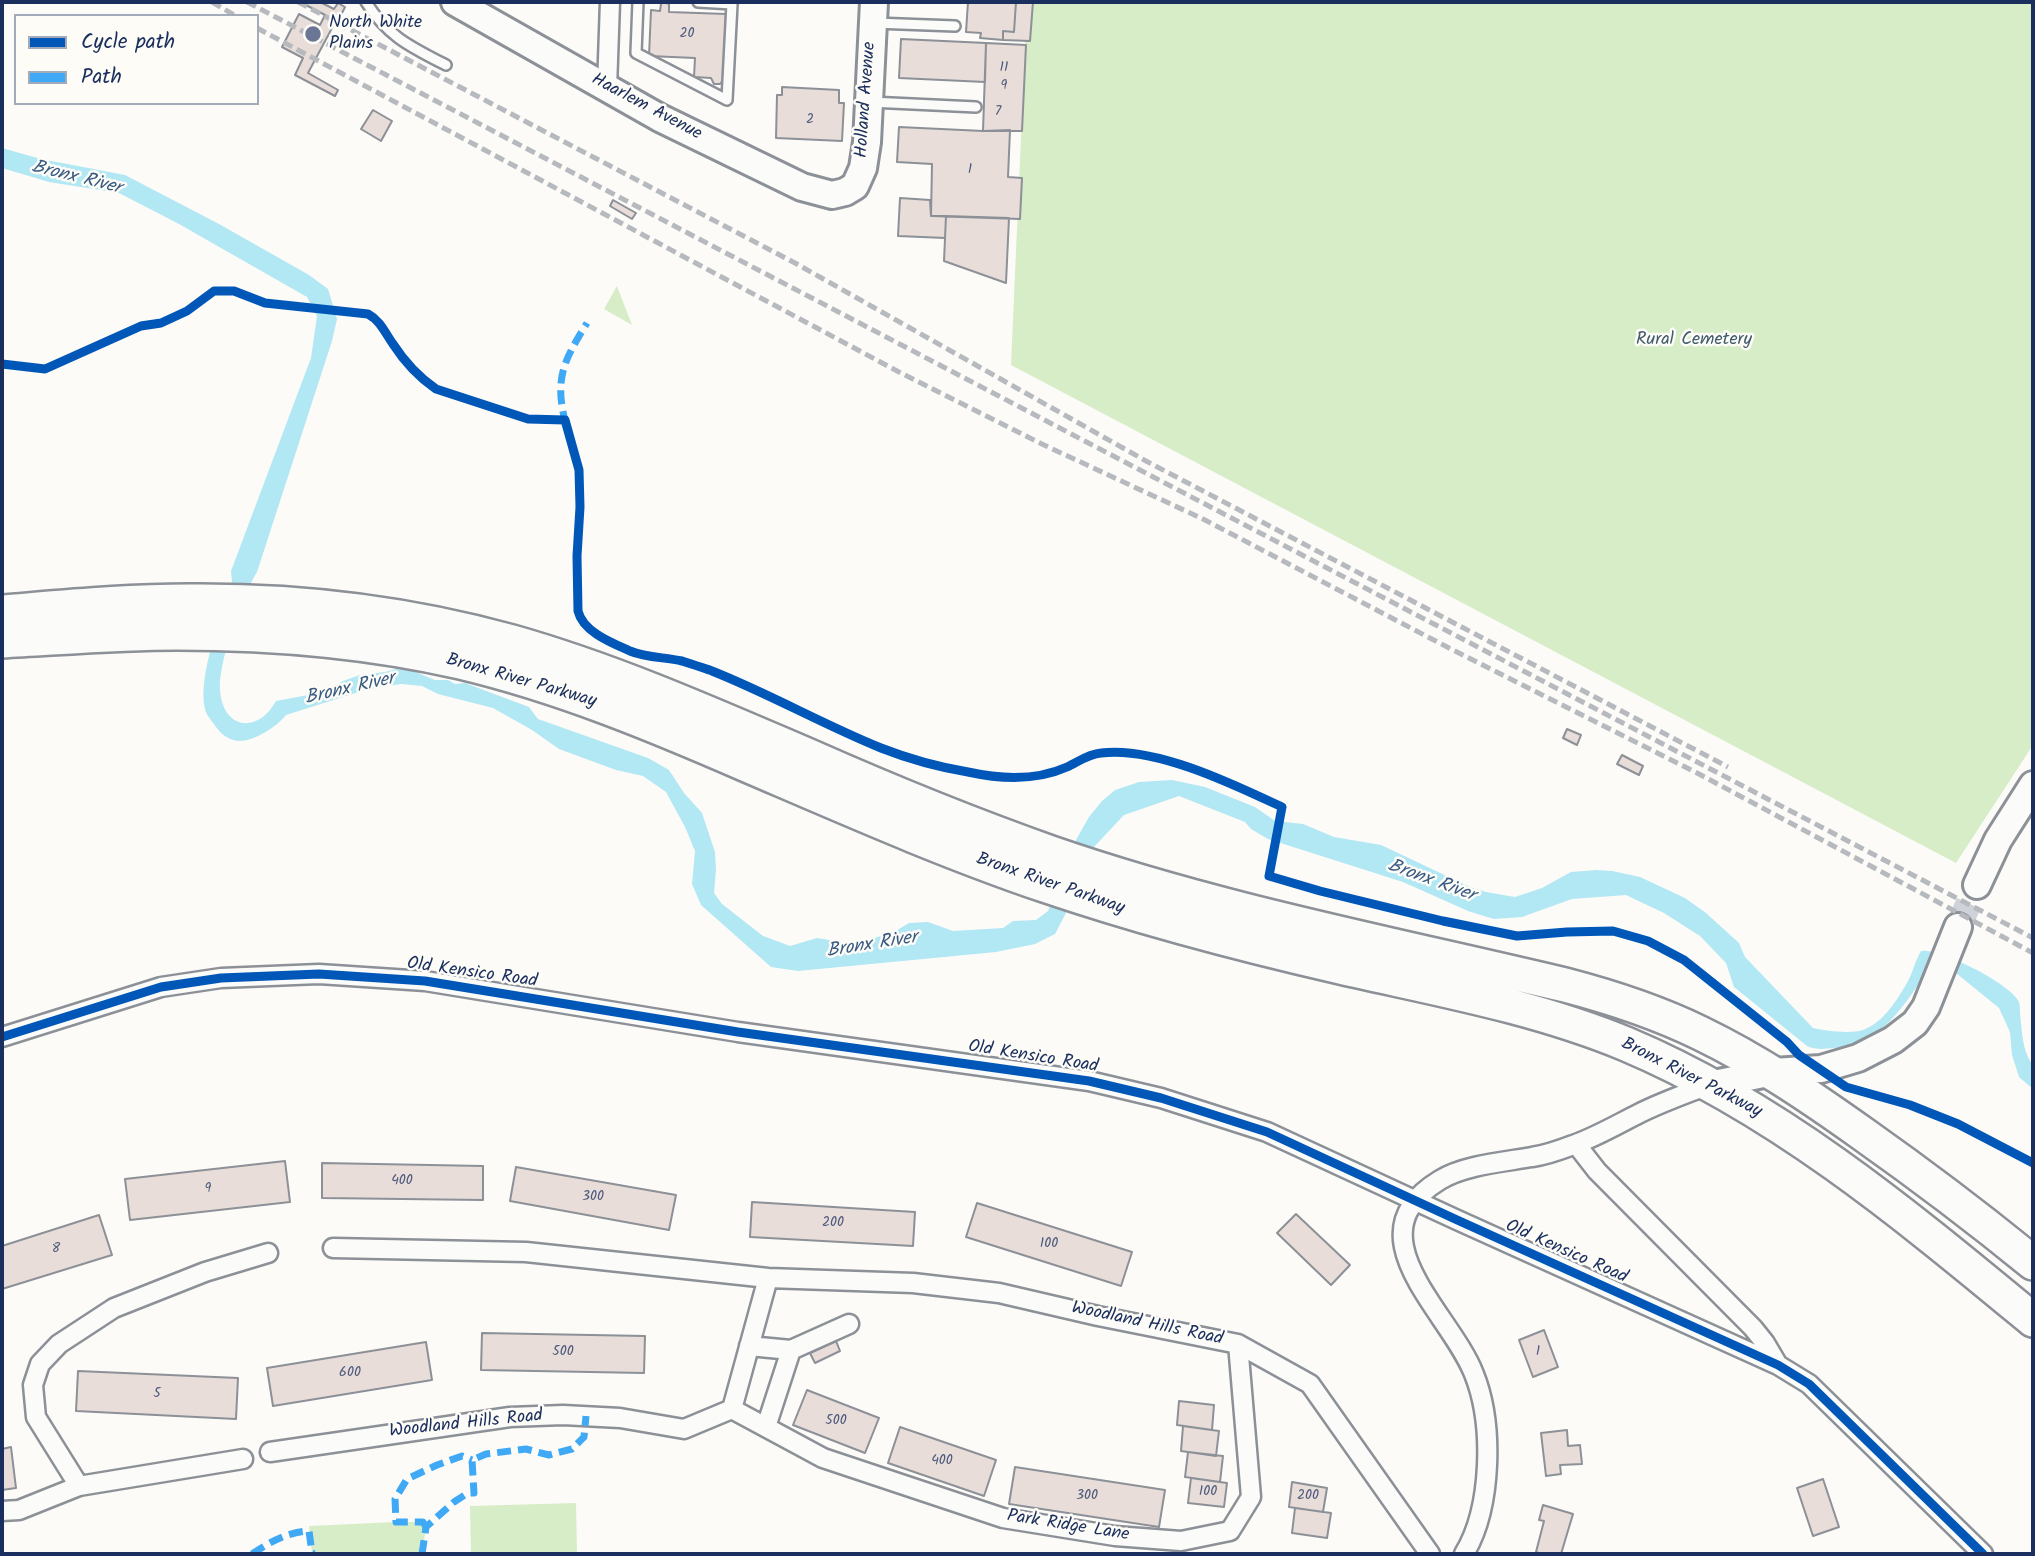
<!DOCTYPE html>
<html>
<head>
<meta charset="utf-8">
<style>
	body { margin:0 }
	#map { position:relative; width:2035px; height:1556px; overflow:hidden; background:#fcfbf8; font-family:Kalam,sans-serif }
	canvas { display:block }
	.frame { position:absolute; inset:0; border:4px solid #1b2f5e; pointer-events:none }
	.legend { position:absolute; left:14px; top:14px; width:245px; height:91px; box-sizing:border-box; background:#fdfcf7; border:2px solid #a3aaba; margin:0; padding:9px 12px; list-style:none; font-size:21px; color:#1b2f5e }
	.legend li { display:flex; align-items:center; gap:14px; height:35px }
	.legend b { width:35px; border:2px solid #a3aaba }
</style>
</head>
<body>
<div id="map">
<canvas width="2035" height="1556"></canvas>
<div class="frame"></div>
<ul class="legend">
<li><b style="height:9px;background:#0057b8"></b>Cycle path</li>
<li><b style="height:9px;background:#3fa9f5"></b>Path</li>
</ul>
</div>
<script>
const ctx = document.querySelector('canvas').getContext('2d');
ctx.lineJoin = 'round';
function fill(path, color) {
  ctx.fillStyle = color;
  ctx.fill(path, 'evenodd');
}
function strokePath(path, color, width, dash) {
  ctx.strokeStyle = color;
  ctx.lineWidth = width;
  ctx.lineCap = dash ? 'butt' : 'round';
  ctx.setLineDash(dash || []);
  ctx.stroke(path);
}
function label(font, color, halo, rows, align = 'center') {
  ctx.font = font + ' Kalam,sans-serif';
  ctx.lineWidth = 5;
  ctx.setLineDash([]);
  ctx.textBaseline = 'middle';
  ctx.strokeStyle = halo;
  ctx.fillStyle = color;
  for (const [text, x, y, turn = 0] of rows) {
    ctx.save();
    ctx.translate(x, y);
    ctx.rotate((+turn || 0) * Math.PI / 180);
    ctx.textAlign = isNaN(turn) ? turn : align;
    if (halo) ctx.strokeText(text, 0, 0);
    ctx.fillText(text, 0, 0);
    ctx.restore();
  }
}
fill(new Path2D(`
	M1027 2H2033V745L1956 863 1011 365Z
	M617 286 632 325 604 309Z
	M576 1503 577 1554H471L470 1506Z
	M396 1522H423L426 1527 422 1554H314L312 1553 309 1526Z`), '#d6edc8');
fill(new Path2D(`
	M2 148 41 159 125 175 219 224 309 275 328 289 337 319 332 341 257 572C242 596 218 663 220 690 223 730 258 734 276 701L324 692 343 681 360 675 385 672 396 669 413 671 435 680H448L455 684 465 683 529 707 538 719 648 758 669 770 684 793 702 813 715 852 716 870 714 893 722 904 763 936 790 946 817 938 855 944 894 932 909 923 928 922 953 931 1003 928 1013 921 1036 920 1048 911 1077 838 1089 817 1102 801 1115 790 1139 782 1172 780 1205 787 1255 807 1275 821 1303 824 1334 837 1381 845 1470 887 1486 892 1515 897 1542 888 1571 872 1597 870 1612 871 1640 877 1685 898 1706 913 1739 943 1745 957 1813 1028C1826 1031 1850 1034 1863 1030 1883 1023 1898 999 1908 981 1913 972 1915 961 1921 951 1940 948 2011 984 2019 1002 2020 1006 2020 1010 2020 1013 2022 1030 2022 1051 2033 1065V1089L2019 1077 2012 1055 2010 1032 1999 1008 1956 973 1928 970C1905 1004 1880 1047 1834 1048 1824 1049 1816 1050 1807 1046L1734 987 1726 963 1700 936 1664 913 1626 895 1572 899 1522 917 1494 919 1468 911 1403 882 1268 839 1251 829 1245 822 1179 796 1124 815 1092 849 1068 909 1055 934 1035 944 996 952 798 971 771 967 701 905 692 884 695 851 685 827 666 792 643 776 616 770 559 749 532 730 493 708 438 694 422 686 401 684 368 689 286 715C277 727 254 741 239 741 229 740 222 735 216 727 213 722 206 715 205 709 197 677 222 614 232 582L231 571 311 358 317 316 307 297 179 224 119 193 49 182 2 168Z`), '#b2e7f4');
const building = new Path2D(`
	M300 2H320L334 9 338 3 345 7 341 15H339L308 73 338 90 335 96 295 75 303 58 282 47 299 14 320 25 325 15Z
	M664 2 669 4V12L726 14 723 80 720 84H714L711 78 694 77 695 58 649 56 651 10 660 11 661 4Z
	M968 2H1016L1014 32 1003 31V40L980 38 981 33 966 32Z
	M1016 2H1033L1030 41 1003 40V31L1014 32Z
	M901 39 986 43 985 82 899 78Z
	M986 43 1026 45 1022 131H983Z
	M782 87 839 90V103H844L842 141 776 138 777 95H782Z
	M373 110 392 121 381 141 361 129Z
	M899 127 983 131 1010 130 1008 177 1022 178 1020 219 931 216 932 164 897 162Z
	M900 198 930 200 931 216H946L945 238 898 236Z
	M613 200 636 213 632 219 610 206Z
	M946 216 1009 218 1006 283 944 261Z
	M1567 729 1581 735 1577 745 1563 738Z
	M1622 755 1643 766 1639 775 1617 764Z
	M285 1161 290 1202 130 1220 125 1179Z
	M322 1163 483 1166V1200L322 1198Z
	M516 1167 676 1195 669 1230 510 1201Z
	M752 1202 915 1212 913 1246 750 1237Z
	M977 1203 1132 1252 1121 1286 966 1237Z
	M1296 1214 1350 1265 1331 1285 1277 1233Z
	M99 1215 112 1255 2 1289V1246Z
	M1544 1330 1558 1367 1533 1377 1519 1340Z
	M482 1333 645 1336 644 1373 481 1370Z
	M836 1341 840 1351 815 1363 810 1353Z
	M426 1342 432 1380 273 1406 267 1368Z
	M78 1371 238 1378 236 1419 76 1411Z
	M807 1390 879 1418 865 1453 793 1425Z
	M1179 1401 1214 1405 1212 1430 1177 1425Z
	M1183 1426 1219 1431 1216 1456 1181 1451Z
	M900 1427 996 1460 984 1496 888 1463Z
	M1567 1430 1568 1446 1580 1445 1582 1464 1560 1465 1561 1474 1546 1476 1541 1433Z
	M11 1447 16 1488 2 1490V1449Z
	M1188 1452 1223 1456 1220 1482 1185 1477Z
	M1015 1467 1165 1490 1159 1527 1009 1504Z
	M1191 1478 1227 1483 1224 1507 1188 1503Z
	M1823 1479 1839 1527 1813 1536 1797 1488Z
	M1292 1482 1327 1488 1323 1512 1289 1507Z
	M1543 1505 1573 1514 1561 1554H1542L1536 1552 1544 1521 1539 1520Z
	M1295 1508 1331 1513 1327 1538 1292 1533Z`);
fill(building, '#e8ddd9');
strokePath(building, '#8c9097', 2);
strokePath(new Path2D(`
	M1958 927 1977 885`), '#cfd2d9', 26, [26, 13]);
const lane = new Path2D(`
	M366 2C387 36 411 47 446 65
	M638 2 636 53 727 100 732 4 698 2
	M874 23 955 26
	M870 102 976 107`);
const street = new Path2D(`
	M607 88 610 2
	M2 1037 161 987 221 978 319 974 425 981 738 1032 1089 1081 1161 1098 1267 1132 1455 1219 1778 1365 1809 1384 1983 1554
	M1576 1144 1597 1171 1753 1328 1765 1343 1778 1365
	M333 1248 526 1252 768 1278 913 1283 999 1293 1098 1316 1238 1344 1310 1384 1430 1554
	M749 1346 791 1350
	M732 1409 823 1458 1003 1518 1115 1536 1181 1541 1230 1531 1251 1497 1238 1344
	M766 1427 791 1350 849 1324
	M270 1452 510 1417 563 1415 620 1418 684 1429 732 1409 768 1278
	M79 1486 36 1417 33 1385 40 1364 59 1344 114 1308 205 1272 268 1253
	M2 1511 19 1510 79 1486 243 1459
	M1464 1554C1492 1508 1494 1424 1474 1374 1450 1312 1349 1235 1440 1180 1464 1165 1504 1162 1532 1157 1546 1155 1560 1150 1573 1145 1596 1137 1618 1124 1640 1113 1662 1102 1685 1094 1708 1085`);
const secondary = new Path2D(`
	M455 2 660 118 802 187 832 195 845 192 855 186 863 168 867 142 874 2
	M1977 885 1998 840 2033 785
	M1709 1085 1773 1072 1821 1069 1858 1058 1893 1040 1915 1023 1926 1007 1958 927`);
const highway = new Path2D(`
	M2 612C64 607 126 601 189 601 297 600 408 613 512 642 614 671 711 714 809 756 888 791 969 824 1051 853 1219 911 1393 944 1565 985 1611 997 1657 1012 1700 1033 1758 1061 1811 1097 1863 1134 1921 1175 1978 1218 2033 1263
	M2 641C60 638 119 633 177 633 272 633 368 641 460 662 561 686 655 725 749 766 847 808 944 851 1044 885 1141 918 1240 944 1340 967 1436 989 1534 1006 1626 1044 1778 1108 1907 1216 2033 1320`);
strokePath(lane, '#8c9097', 14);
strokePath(street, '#8c9097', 23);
strokePath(secondary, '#8c9097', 32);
strokePath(highway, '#8c9097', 38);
strokePath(lane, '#fbfbf9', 9);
strokePath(street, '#fbfbf9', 18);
strokePath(secondary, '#fbfbf9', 26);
strokePath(highway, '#fbfbf9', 33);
strokePath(new Path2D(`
	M212 2 236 16
	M247 2 2033 938
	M298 2 795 263 1146 461 1728 767
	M257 28 899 372 1044 445 1203 519 1449 648 1699 774 2033 953`), '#b6b9bd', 5, [10, 5]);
strokePath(new Path2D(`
	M566 425C554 379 563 362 587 323
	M426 1527 423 1522H396L395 1499 407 1479 437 1465 462 1456 472 1460
	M252 1554C270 1542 287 1532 309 1531L312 1553 314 1554
	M422 1554 426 1527 454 1502 468 1493H474L472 1460 486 1454 526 1449 549 1455 572 1449 584 1437 586 1416`), '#3fa9f5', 7, [14, 7]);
strokePath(new Path2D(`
	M2 364 45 369 141 326 161 323 187 311 214 291H234L265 303 368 314C381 321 385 333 393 344 404 361 420 378 436 389L528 419 565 420 579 470 580 507 577 556 578 611C583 632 612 643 630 651 647 658 665 657 682 661 692 664 703 668 712 671 770 694 824 725 881 748 909 759 938 767 968 772 1000 779 1036 781 1067 767 1078 762 1088 754 1101 753 1155 746 1233 784 1282 807L1269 876 1320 891 1443 921 1517 936 1567 932 1613 931 1648 941 1684 960 1787 1042 1799 1055 1846 1087 1910 1105 1958 1124 2033 1163
	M2 1037 161 987 221 978 319 974 425 981 738 1032 1089 1081 1161 1098 1267 1132 1455 1219 1778 1365 1809 1384 1983 1554`), '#0057b8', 9);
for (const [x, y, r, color] of [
	[313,34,9,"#6a7694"]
]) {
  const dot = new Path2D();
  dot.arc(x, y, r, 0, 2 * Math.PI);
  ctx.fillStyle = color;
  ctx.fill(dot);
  strokePath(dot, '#fdfcf7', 2.5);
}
label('14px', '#4e5a7d', null, [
	["20",687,35],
	["11",1004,69],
	["9",1004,87],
	["7",998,113],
	["2",810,121],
	["1",970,171],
	["400",402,1182],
	["9",208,1190],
	["300",593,1198],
	["200",833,1224],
	["100",1049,1245],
	["8",56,1250],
	["500",563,1353],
	["1",1538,1353],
	["600",350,1374],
	["5",157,1395],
	["500",836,1422],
	["400",942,1462],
	["100",1208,1493],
	["300",1087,1497],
	["200",1308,1497]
]);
label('18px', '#1b2f5e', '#fdfcf7', [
	["North White",329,24],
	["Plains",329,45]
], 'left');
label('18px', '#1b2f5e', '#fdfcf7', [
	["Holland Avenue",867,100,-86],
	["Haarlem Avenue",646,108,28],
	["Bronx River Parkway",521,682,16],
	["Bronx River Parkway",1050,885,19],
	["Old Kensico Road",472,974,8],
	["Old Kensico Road",1033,1058,9],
	["Bronx River Parkway",1691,1079,27],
	["Old Kensico Road",1566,1253,24],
	["Woodland Hills Road",1147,1325,12],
	["Woodland Hills Road",466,1425,-6],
	["Park Ridge Lane",1068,1527,9]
]);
label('18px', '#425c6e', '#fdfcf7', [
	["Rural Cemetery",1694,341]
]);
label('italic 19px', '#395b83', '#fdfcf7', [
	["Bronx River",76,179,14],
	["Bronx River",350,690,-13],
	["Bronx River",1431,882,20],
	["Bronx River",872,946,-9]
]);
</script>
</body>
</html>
